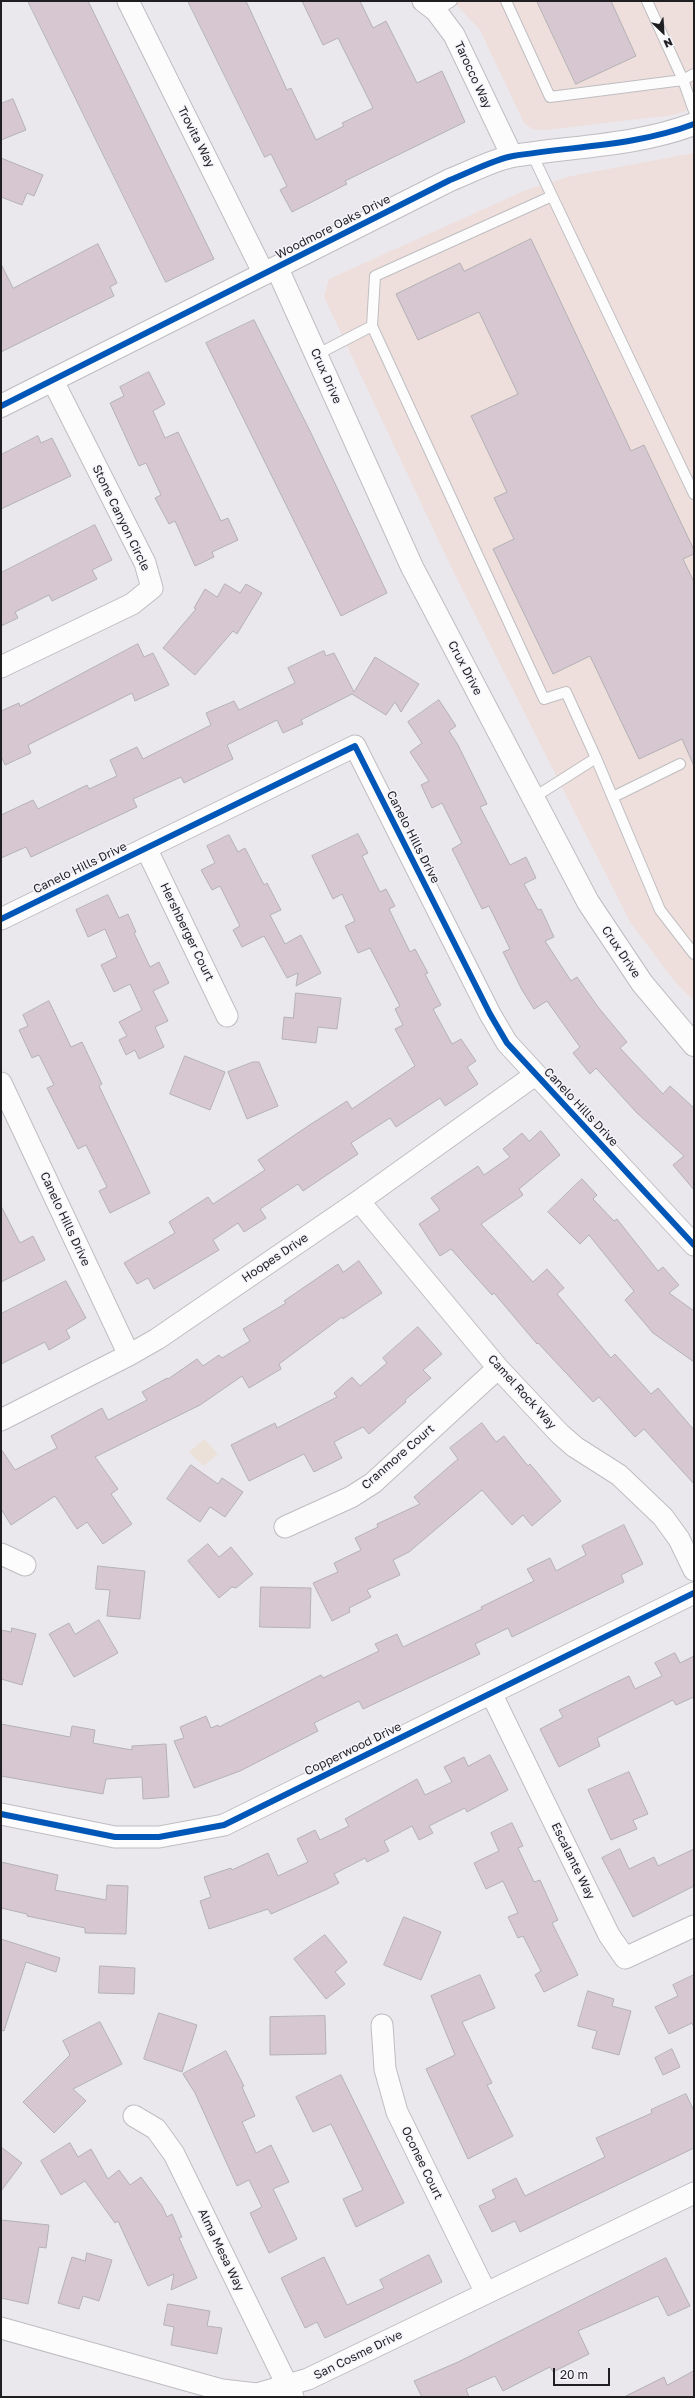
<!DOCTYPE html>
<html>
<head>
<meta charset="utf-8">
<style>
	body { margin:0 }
	#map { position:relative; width:695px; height:2398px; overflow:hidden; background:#eae8ed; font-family:"Golos Text",sans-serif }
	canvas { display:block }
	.frame { position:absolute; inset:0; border:2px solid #1f1f21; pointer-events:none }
	.north { position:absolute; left:643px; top:12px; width:40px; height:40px; -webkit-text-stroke:3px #f6f4fb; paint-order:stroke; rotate:155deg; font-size:11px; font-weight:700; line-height:16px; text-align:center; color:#1f1f21 }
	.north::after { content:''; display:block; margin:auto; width:14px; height:18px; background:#1f1f21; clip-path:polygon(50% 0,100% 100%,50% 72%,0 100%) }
	.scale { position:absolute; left:553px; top:2368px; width:57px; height:18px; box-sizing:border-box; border:2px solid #1f1f21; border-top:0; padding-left:5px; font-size:12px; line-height:14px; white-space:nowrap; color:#1f1f21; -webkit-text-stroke:3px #f6f4fb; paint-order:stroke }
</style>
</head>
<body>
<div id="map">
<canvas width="695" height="2398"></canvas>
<div class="frame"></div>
<div class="north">N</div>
<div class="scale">20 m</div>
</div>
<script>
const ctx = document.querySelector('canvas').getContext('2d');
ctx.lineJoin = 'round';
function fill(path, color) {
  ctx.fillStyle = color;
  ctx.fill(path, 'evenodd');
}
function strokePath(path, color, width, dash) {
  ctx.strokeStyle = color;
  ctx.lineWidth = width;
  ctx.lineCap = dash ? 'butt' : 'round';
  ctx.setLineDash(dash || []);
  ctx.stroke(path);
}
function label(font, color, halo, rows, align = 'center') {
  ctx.font = font + ' "Golos Text",sans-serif';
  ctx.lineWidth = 3;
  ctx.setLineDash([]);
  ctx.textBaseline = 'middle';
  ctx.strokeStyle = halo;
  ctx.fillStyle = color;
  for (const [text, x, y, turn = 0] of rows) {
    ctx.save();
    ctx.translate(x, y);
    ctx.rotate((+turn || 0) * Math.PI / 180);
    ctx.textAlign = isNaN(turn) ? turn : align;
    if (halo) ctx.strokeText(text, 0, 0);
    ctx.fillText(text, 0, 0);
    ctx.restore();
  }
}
fill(new Path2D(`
	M453 1H694V108L674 115 545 130 532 129 524 123 480 30Z
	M694 153V1001L675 982 630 922 453 571 324 297 329 279 526 190 571 176Z`), '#eedfdc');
fill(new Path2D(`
	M204 1439 218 1454 203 1466 189 1452Z`), '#ebe1d9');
const building = new Path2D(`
	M28 1H88L214 259 166 282Z
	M188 1H246L287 90 291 88 316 140 344 126 342 123 373 108 338 38 323 45 302 1H360L373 28 386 21 417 83 442 71 465 122 345 181 347 184 292 212 280 190 287 186 271 154 265 157Z
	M537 1H611L636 56 576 84Z
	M13 99 26 130 1 140V104Z
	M1 158 43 175 34 196 27 193 22 205 1 197Z
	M531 239 631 451 644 445 694 550V554L683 559 694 582V766L682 739 639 759 590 656 553 674 493 549 514 539 494 498 507 492 471 416 518 394 479 312 418 340 396 294 460 263 464 271Z
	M98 244 117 283 110 287 114 296 1 352V264L13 288Z
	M254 320 311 433 387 593 341 616 206 343Z
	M149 372 165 404 153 411 165 438 178 432 221 521 228 518 238 540 212 552 214 557 195 566 175 521 169 524 155 498 161 495 146 463 139 466 110 403 124 396 120 387Z
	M38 436 41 443 52 438 71 476 1 509V455Z
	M95 525 112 560 92 570 97 579 52 601 49 595 15 612 18 618 1 626V573Z
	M225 584 240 593 246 584 262 593 237 634 233 631 195 675 163 648 196 609 194 608 205 589 217 597Z
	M138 644 144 657 153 653 169 685 135 701 132 693 28 745 31 753 5 765 1 756V711L19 703 20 706Z
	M324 651 326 656 334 653 354 692 375 657 419 684 401 712 395 702 386 715 352 694 301 720 303 724 283 733 277 720 227 745 233 759 184 783 181 777 133 799 137 807 31 857 26 847 1 858V815L33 800 38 809 87 785 89 789 117 776 110 760 137 747 143 759 211 725 206 713 234 701 239 710 295 683 288 668Z
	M439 700 456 726 449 731 458 745 487 804 480 807 510 865 526 857 536 878 524 884 538 910 541 909 554 937 545 941 571 981 577 977 598 1007 627 1042 620 1048 663 1094 670 1086 694 1108V1190L673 1165 684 1156 636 1112 596 1068 590 1074 573 1053 580 1047 547 1001 534 1009 522 990 503 952 510 949 489 906 482 909 452 849 462 843 442 803 432 808 421 785 429 781 410 752 422 743 408 722Z
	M358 834 368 853 362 856 380 892 386 889 395 906 389 909 410 952 415 949 428 973 425 974 441 1005 433 1009 452 1044 461 1039 476 1061 467 1067 478 1084 445 1106 440 1098 396 1127 390 1118 351 1143 358 1154 303 1191 298 1184 260 1209 266 1218 244 1232 238 1223 213 1240 219 1250 154 1289 148 1278 137 1284 124 1263 175 1233 169 1222 208 1197 213 1204 265 1170 258 1160 308 1126 347 1101 352 1109 415 1066 395 1029 403 1025 395 1009 400 1006 370 948 358 953 345 926 355 921 342 894 333 899 312 856Z
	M229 835 238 852 245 848 264 885 267 883 281 910 270 915 285 944 301 935 321 973 296 986 298 973 287 978 264 936 242 947 233 930 240 926 220 886 212 890 201 870 215 863 207 846Z
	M108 895 119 918 128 914 136 932 134 933 150 967 159 962 169 983 153 991 168 1021 155 1027 164 1047 139 1059 135 1050 126 1055 119 1040 127 1036 119 1022 142 1010 130 984 114 992 101 965 117 957 105 929 88 937 76 910Z
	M296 993 341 998 337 1029 318 1027 316 1043 282 1039 284 1017 293 1018Z
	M49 1001 71 1047 82 1042 102 1084 99 1086 150 1193 110 1213 99 1191 107 1187 86 1145 78 1149 47 1088 54 1085 39 1055 32 1058 19 1030 28 1026 23 1015Z
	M185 1056 225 1072 210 1110 170 1094Z
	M253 1062H259L278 1106 247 1119 228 1072Z
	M541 1131 560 1155 519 1189 523 1195 481 1224 533 1282 547 1269 564 1288 557 1294 611 1358 615 1354 651 1394 658 1388 694 1430V1484L644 1429 635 1437 599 1397 593 1402 538 1343 537 1344 494 1293 492 1295 451 1249 440 1256 419 1224 440 1210 431 1198 478 1166 484 1175 510 1157 503 1149 522 1133 529 1141Z
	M582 1179 597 1195 593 1199 614 1221 617 1219 658 1271 663 1267 679 1285 669 1293 694 1311V1362L653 1333 625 1300 634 1291 589 1235 580 1244 548 1212Z
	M1 1206 20 1243 33 1236 45 1260 1 1282Z
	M359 1261 382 1293 343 1319 342 1317 279 1364 281 1369 249 1388 242 1376 200 1405 95 1457 118 1489 111 1494 132 1524 103 1544 87 1522 77 1529 55 1496 11 1525 1 1509V1449L15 1470 57 1448 51 1436 102 1408 108 1420 147 1400 142 1392 167 1378 168 1379 197 1359 203 1366 219 1355 222 1358 250 1341 243 1329 286 1303 284 1301 338 1264 343 1272Z
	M66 1281 86 1318 66 1330 70 1338 49 1350 45 1342 1 1364V1314Z
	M418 1327 442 1354 423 1370 431 1378 405 1400 406 1402 369 1434 363 1427 334 1442 342 1458 314 1472 304 1454 249 1481 231 1445 275 1423 277 1428 337 1397 334 1393 352 1377 360 1386 387 1363 383 1358Z
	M482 1423 496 1442 504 1436 528 1466 530 1464 561 1501 532 1526 523 1515 512 1525 482 1490 409 1552 393 1560 400 1575 367 1590 371 1597 349 1608 350 1612 332 1621 313 1583 338 1572 334 1563 361 1550 355 1538 378 1527 377 1524 420 1504 414 1497 458 1459 450 1448Z
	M191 1465 218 1484 222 1478 243 1492 225 1517 210 1507 200 1522 167 1499Z
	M624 1525 643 1564 621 1575 624 1582 512 1637 508 1628 475 1644 480 1654 363 1709 359 1701 314 1723 318 1731 240 1771 194 1788 174 1741 184 1738 180 1727 206 1716 211 1728 218 1725 219 1727 321 1675 323 1678 379 1651 375 1644 397 1634 403 1647 482 1609 481 1607 534 1581 527 1569 550 1558 556 1571 586 1555 582 1546Z
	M208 1544 219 1557 231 1547 253 1574 236 1588 232 1587 219 1598 188 1561Z
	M98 1566 145 1571 140 1619 107 1616 110 1590 96 1589Z
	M261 1587 311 1588 310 1628 260 1627Z
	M99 1620 118 1653 74 1677 49 1634 69 1623 75 1634Z
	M12 1628 36 1634 22 1685 1 1679V1630L11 1632Z
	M675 1653 680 1663 694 1656V1697L676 1705 673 1700 597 1738 600 1746 559 1767 540 1729 563 1717 559 1710 629 1676 635 1689 662 1676 655 1663Z
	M1 1724 70 1737 72 1726 95 1730 93 1743 132 1750V1746L166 1744 169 1797 143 1799 142 1777 106 1779 103 1794 1 1776Z
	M490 1755 508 1790 467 1812 465 1808 429 1826 433 1833 419 1840 412 1826 384 1841 389 1851 367 1862 365 1858 334 1874 339 1883 325 1890 271 1914 268 1909 209 1929 200 1901 211 1897 204 1877 231 1868 232 1870 268 1853 278 1876 308 1862 297 1839 315 1830 320 1840 349 1826 345 1819 417 1779 425 1795 452 1782 444 1767 464 1757 468 1766Z
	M629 1772 648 1814 633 1820 637 1829 611 1840 588 1790Z
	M512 1823 523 1846 518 1848 534 1882 540 1880 558 1920 552 1923 578 1975 544 1992 535 1975 541 1971 523 1936 518 1938 508 1917 518 1913 503 1881 486 1889 474 1863 499 1851 491 1833Z
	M620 1849 629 1869 654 1857 658 1866 694 1849V1886L633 1917 602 1858Z
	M1 1862 58 1875 55 1890 106 1900 107 1885 128 1886 126 1934 85 1933V1928L27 1916V1914L1 1908Z
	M404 1917 441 1932 421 1980 384 1965Z
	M325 1935 347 1962 335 1972 345 1984 326 1999 294 1959Z
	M1 1939 60 1958 56 1972 26 1962 4 2031 1 2030Z
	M100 1966 135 1968 134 1994 99 1993Z
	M480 1975 495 2008 462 2022 492 2083 487 2085 513 2136 468 2159 426 2069 455 2055 431 1996Z
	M694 1975V2028L692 2023 669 2034 655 2007 678 1996 673 1985Z
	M588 1991 614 1999 612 2006 631 2011 619 2055 592 2048 597 2031 578 2026Z
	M159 2013 197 2025 182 2072 144 2059Z
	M325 2016 326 2054 270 2055V2017Z
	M100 2022 122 2064 73 2089 86 2101 54 2133 23 2102 70 2055 63 2041Z
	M672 2049 680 2067 663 2075 655 2058Z
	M226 2051 244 2086 242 2087 255 2116 242 2122 256 2153 271 2145 289 2182 273 2189 297 2239 269 2253 250 2213 262 2207 249 2180 237 2186 195 2093 183 2074Z
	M341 2075 404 2203 356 2227 343 2199 363 2190 331 2124 313 2132 296 2097Z
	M686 2094 694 2111V2148L520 2232 515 2221 492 2232 479 2206 496 2198 492 2190 516 2178 525 2196 605 2157 596 2138 652 2113 651 2110Z
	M70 2143 78 2157 91 2149 108 2179 119 2170 130 2185 141 2177 162 2206 167 2217 172 2214 182 2237 179 2238 197 2278 171 2290 174 2274 148 2286 118 2221 115 2223 85 2181 61 2195 41 2161Z
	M1 2147 22 2163 1 2191Z
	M1 2220 49 2225 46 2248 39 2247 28 2304 1 2298Z
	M87 2253 112 2260 99 2301 83 2296 79 2309 58 2303 72 2257 85 2261Z
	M429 2255 442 2282 325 2338 317 2322 305 2328 281 2278 324 2257 347 2305 384 2288 380 2280Z
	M666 2258 690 2306 668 2316 658 2296 578 2331 589 2354 553 2372 550 2367 503 2391 495 2376 466 2389 469 2397H422L414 2381 458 2362Z
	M168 2304 210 2311 207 2326 222 2328 217 2354 171 2345 174 2327 164 2325Z
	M694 2371V2397H624L664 2377 667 2385Z`);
fill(building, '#d6c7d0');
strokePath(building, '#b4b2b5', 1);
const service = new Path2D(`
	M506 1 550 97 683 80 694 74
	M647 1 683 80 694 111
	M436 11 452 1
	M532 154 694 494
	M372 326 375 276 552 196
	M316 355 372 326 544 699 566 692 596 758
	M613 797 680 764
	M533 798 596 758 660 910 694 954`);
const minor = new Path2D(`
	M128 1 264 274
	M423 1 436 11 454 35 512 156
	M1 667 132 604 152 588 145 563 53 381
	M146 848 227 1016
	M1 919 355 746 490 1014 507 1043 694 1245
	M1 1083 129 1355
	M359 1201 498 1368 560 1434 575 1447 619 1475 663 1517 679 1539 694 1570
	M1 1420 129 1355 157 1339 359 1201 535 1075
	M285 1527 351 1497 373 1483 498 1368
	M1 1554 25 1565
	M491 1693 609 1935 625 1958 694 1926
	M1 1814 115 1837H159L224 1825 694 1593
	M382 2025 385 2069 397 2112 486 2293
	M134 2116 156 2129 174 2154 293 2397
	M1 2328 222 2390 257 2394 308 2379 694 2193`);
const tertiary = new Path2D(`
	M277 268 412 567 588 902 642 983 694 1045
	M1 406 450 180C468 173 495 159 513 156 574 146 636 146 694 124`);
strokePath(service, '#bfbdc1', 12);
strokePath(minor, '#bfbdc1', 23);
strokePath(tertiary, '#bfbdc1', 24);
strokePath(service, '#fcfcfc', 10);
strokePath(minor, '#fcfcfc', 21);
strokePath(tertiary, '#fcfcfc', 22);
strokePath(new Path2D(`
	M1 406 450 180C468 173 495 159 513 156 574 146 636 146 694 124
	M1 919 355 746 490 1014 507 1043 694 1245
	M1 1814 115 1837H159L224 1825 694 1593`), '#0057b8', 6);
label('12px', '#1f1f21', '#f6f4fb', [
	["Tarocco Way",473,75,65],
	["Trovita Way",196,137,63],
	["Woodmore Oaks Drive",333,227,-27],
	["Crux Drive",326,376,66],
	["Stone Canyon Circle",121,518,64],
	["Crux Drive",465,668,62],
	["Canelo Hills Drive",413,837,63],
	["Canelo Hills Drive",80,868,-26],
	["Hershberger Court",187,932,64],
	["Crux Drive",621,952,56],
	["Canelo Hills Drive",581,1107,47],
	["Canelo Hills Drive",65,1219,65],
	["Hoopes Drive",275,1258,-34],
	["Camel Rock Way",522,1392,48],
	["Cranmore Court",398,1457,-41],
	["Copperwood Drive",353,1749,-26],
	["Escalante Way",573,1861,64],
	["Oconee Court",422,2163,64],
	["Alma Mesa Way",221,2250,64],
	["San Cosme Drive",358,2355,-26]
]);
</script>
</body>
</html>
